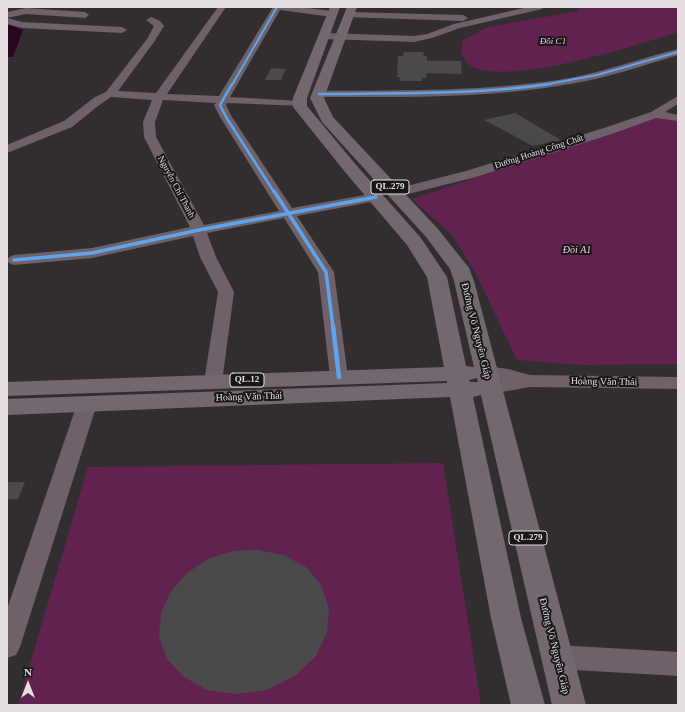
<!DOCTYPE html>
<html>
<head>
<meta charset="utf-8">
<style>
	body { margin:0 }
	#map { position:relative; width:685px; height:712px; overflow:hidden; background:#322e30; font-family:"Times New Roman",serif }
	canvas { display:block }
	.frame { position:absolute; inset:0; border:8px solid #e4dee1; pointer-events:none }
	.north { position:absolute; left:8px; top:664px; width:40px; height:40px; -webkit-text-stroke:3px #191618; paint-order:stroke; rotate:0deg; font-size:11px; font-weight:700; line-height:16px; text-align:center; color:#e4dee1 }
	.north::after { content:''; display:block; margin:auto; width:14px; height:18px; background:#e4dee1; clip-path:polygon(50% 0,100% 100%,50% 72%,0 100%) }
</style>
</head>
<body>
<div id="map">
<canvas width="685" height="712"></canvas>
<div class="frame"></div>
<div class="north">N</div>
</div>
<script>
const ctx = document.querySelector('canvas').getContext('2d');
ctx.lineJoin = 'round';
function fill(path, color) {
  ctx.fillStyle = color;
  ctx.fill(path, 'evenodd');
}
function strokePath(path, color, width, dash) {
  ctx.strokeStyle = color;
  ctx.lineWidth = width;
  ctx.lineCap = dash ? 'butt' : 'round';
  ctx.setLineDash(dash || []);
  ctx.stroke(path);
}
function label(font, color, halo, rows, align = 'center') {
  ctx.font = font + ' "Times New Roman",serif';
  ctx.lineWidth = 4;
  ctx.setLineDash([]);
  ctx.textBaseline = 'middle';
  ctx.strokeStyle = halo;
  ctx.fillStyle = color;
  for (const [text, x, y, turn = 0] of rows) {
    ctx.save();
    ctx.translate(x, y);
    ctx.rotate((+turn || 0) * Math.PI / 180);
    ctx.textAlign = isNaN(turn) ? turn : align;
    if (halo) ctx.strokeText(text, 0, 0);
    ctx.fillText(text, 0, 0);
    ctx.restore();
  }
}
fill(new Path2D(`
	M579 7H678V32C651 40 442 112 463 40L488 27 579 11Z
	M658 117 678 121V364L583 365 517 360 476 274 460 247 451 234 412 199 544 155 616 133Z
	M443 463 481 705H18L88 467Z`), '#62224f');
fill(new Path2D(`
	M7 24 23 30 13 57H7Z`), '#28061f');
fill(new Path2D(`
	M404 52H424L423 56H427V61H461L462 74 427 73 426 78H422V81H399L400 77H397L398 56H403Z
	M271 68 286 69 281 80H265Z
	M515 113 561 140 533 146 484 120Z
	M7 482H25L18 499H7Z
	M258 550 284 555 306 567 321 585 329 608 327 632 316 656 295 676 267 690 236 694 207 690 184 677 167 659 159 636 161 613 171 591 187 573 208 559 233 551Z`), '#4c494b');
fill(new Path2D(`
	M218 7H226L167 94 219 96 273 7H300L332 11 336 14 332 17 280 10 230 97 300 101 304 102 306 104 304 106 227 103 226 105 232 117 292 208 376 193 381 194 383 197 381 200 376 201 297 216 334 272 348 377 346 381 339 383 332 381 330 377 318 272 284 218 207 233 216 257 234 292 222 382 220 386 213 388 206 386 204 382 218 292 200 257 193 236 92 258 14 265 9 263 7 261 9 257 14 255 92 248 190 227 144 137 143 122 152 100 111 97 98 106 72 127 7 153V145L64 121 95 97 106 92 147 39 154 26 146 20 151 17 160 21 164 26 154 42 118 91 156 93ZM163 100 216 103 214 105 220 117 279 211 204 225 156 137 155 122Z
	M528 7H543L542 9 460 28 432 38 414 42 325 39 320 36 325 33 414 36 427 34 454 24Z
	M26 8 85 12 89 15 85 18 26 14 7 18V12Z
	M349 12 463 15 468 18 463 21 346 17 345 15 346 13Z
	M7 18 22 22 122 27 127 30 122 33 22 28 7 24Z
	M678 49V55C642 66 607 78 570 84 487 99 402 97 319 97L313 94 319 91C402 90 487 92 570 78 607 71 642 58 678 49Z
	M678 96V104L665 112 678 115V121L656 118 615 133 476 177 396 197 391 196 389 193 391 190 466 171 607 127 651 112Z
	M487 366 508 369 530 375 678 377V389L530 387 491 394 484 392 482 388 484 384 502 380 480 376 478 372 480 368Z
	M87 398 94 400 97 404 20 647 16 655 7 658V609L77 404 80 400Z
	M557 645 678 652V676L557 669 548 665 544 657 548 649Z`), '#6e616a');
fill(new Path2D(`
	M330 7H340L307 98V106L357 166 421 238 447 277 466 366 474 367 454 281 450 269 426 237 322 122 310 98 347 7H357L324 98 333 117 438 229 469 268 474 281 586 705H552L481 395 473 397 521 618 545 705H511L491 618 450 397 7 415V399L447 383V381L7 396V382L444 367 427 277 407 245 345 172 293 107V98ZM477 378 478 382H470L469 380Z`), '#73686f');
strokePath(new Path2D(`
	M232 85 277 7
	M543 85 597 75 678 52`), '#60a3ed', 2);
strokePath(new Path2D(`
	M232 84 220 105 226 117 274 192
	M319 94C396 93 474 95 550 84`), '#60a3ed', 2.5);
strokePath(new Path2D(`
	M274 191 326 272 333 327
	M14 260 92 253 199 230 376 197`), '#60a3ed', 3.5);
strokePath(new Path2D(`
	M333 326 339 377`), '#60a3ed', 4.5);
label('italic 9px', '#f5c8e4', '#191618', [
	["Đồi C1",553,42]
]);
label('9px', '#e4dee1', '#191618', [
	["Đường Hoàng Công Chất",539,152,-18],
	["Nguyễn Chí Thanh",176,187,62]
]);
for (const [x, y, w] of [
	[390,187,38],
	[247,380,34],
	[528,538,38]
]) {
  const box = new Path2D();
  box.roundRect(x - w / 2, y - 7, w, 14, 3);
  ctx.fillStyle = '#191618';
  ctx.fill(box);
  strokePath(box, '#e4dee1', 1);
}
label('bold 9px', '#e4dee1', null, [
	["QL.279",390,187],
	["QL.12",247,380],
	["QL.279",528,538]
]);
label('italic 10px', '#f5c8e4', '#191618', [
	["Đồi A1",577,250]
]);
label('10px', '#e4dee1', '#191618', [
	["Đường Võ Nguyên Giáp",476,331,76],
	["Hoàng Văn Thái",604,382,1],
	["Hoàng Văn Thái",249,397,-2],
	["Đường Võ Nguyên Giáp",554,646,76]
]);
</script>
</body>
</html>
